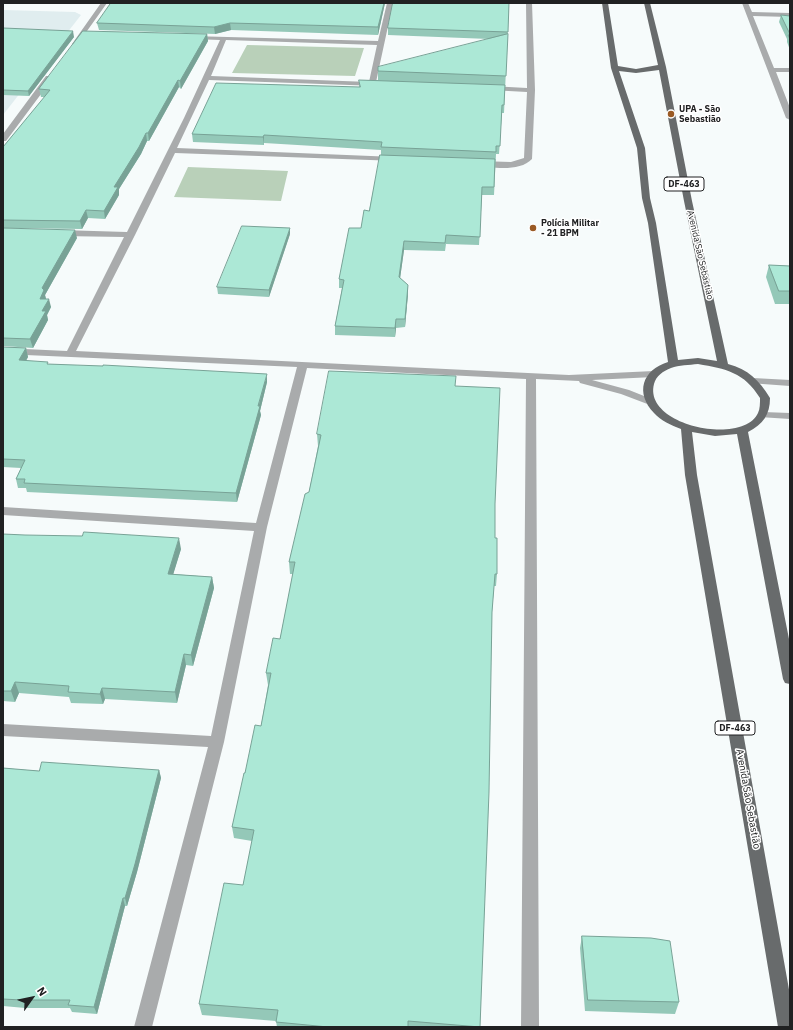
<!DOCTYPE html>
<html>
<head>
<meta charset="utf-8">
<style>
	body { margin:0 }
	#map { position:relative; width:793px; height:1030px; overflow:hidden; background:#f6fbfb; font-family:"IBM Plex Sans",sans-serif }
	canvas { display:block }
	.frame { position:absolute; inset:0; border:4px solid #202122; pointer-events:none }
	.north { position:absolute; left:12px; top:978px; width:40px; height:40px; -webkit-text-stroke:3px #fff; paint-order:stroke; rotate:57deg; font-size:11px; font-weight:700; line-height:16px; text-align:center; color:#202122 }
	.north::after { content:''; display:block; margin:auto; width:14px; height:18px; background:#202122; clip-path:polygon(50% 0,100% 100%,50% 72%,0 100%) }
</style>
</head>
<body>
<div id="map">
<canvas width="793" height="1030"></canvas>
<div class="frame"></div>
<div class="north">N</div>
</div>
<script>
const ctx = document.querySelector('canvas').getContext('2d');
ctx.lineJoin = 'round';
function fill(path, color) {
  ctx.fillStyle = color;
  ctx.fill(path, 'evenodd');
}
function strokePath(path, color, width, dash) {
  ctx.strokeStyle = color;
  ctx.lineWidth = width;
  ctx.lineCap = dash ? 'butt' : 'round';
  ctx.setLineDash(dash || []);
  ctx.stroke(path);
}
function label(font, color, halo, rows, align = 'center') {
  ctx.font = font + ' "IBM Plex Sans",sans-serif';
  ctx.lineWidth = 3;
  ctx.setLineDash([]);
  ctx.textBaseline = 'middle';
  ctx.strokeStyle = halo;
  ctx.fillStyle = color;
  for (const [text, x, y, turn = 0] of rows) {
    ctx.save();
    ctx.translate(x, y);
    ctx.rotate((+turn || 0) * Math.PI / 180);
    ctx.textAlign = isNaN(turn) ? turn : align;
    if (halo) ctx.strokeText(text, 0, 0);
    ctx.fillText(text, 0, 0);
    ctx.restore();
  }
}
fill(new Path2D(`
	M3 10 75 12 81 15 3 115Z`), '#e0edef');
fill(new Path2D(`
	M247 45H248L364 48 355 76 232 73Z
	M188 167 288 171 281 201 174 197Z`), '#b9d0b9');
fill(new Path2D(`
	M101 3H107L77 45H73L72 44Z
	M387 3H393L376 82 379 84 378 86 209 80 177 148 395 157H398V161L175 153 135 235 76 351 569 375 654 371 659 374 654 377 592 380 629 390 654 400 655 402 654 404 650 405 621 394 580 383 579 381 536 379 539 1027H521L526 379 307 368 267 527 224 742 152 1027H134L208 747 3 736V724L211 736 254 531 3 515V507L256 523 297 367 3 354V348L67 351 124 237 60 236 56 233 60 230 127 232 184 118 220 40 192 39 190 38V36L378 41ZM226 40 377 45 369 82 211 76Z
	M526 3H532L535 90 532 159C520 172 492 168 476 165L475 163 479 161 511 162 524 158 527 92 490 90 486 88 490 86 527 88Z
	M742 3H748L752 12 790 13V17L753 16 774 68H790V72H776L790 108V120L786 118Z
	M46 76H49L53 78 6 141H3V134Z
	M753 378 790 380V386L749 383 748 381 749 379Z
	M763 412 790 413V419L759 417 758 415Z`), '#a9abac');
fill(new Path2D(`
	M602 3H608L618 66 636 69 658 65 644 3H650L666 67 692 201 728 364C748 369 759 380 770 398 770 415 763 424 748 432L790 644V684L785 683 783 679 737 434 715 436 692 432 697 475 790 995V1027H778L685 475 681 429C671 425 661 421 654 413 635 393 642 370 668 362L648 223 642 198 637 148 611 68ZM659 70 684 201 717 361 698 358 678 360 656 223 650 198 645 148 619 71 636 73ZM698 364C726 369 744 372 760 398 760 403 760 409 758 413 743 446 643 426 654 384 656 376 663 371 671 368 679 365 689 365 698 364Z`), '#686b6c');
fill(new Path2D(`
	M111 3H385L378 35 231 30 215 34 99 30 97 23Z
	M509 3 504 113H502L499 154H496L494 195H482L479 245 446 244 445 251 404 250 400 278 408 285V294L405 327 396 328 395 337 335 335V326L342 288H339V279L361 228 369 211 381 155V150L264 143V145L193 142 192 134 359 87V80H378V71L489 39 388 35V28Z
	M781 15 790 16V50L787 42V39L779 22Z
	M3 28 74 37 29 96 3 95Z
	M207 34 208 41 181 89 179 87 149 141H147L141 154 119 189V195L105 219 88 218 82 229 3 228V147L45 97H41L39 89Z
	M3 228 77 238 45 295 46 299 51 307 47 315 48 320 33 348 3 346Z
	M290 234 269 297 218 294 217 287Z
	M769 265 790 266V304H775L766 277Z
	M3 347 26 348 28 357 26 361 49 364 267 382 260 411 261 415 237 502 27 492 26 488H18L16 479 21 468 3 467Z
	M455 386 495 504V538L497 574 496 586H494L492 612 480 1027H277L276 1021 202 1015 199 1004 243 885 252 841 234 838 232 827 245 773 261 726 268 685 266 673 280 639 293 574H290L289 562 309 492 318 446 317 434Z
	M3 534 181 549 173 574 212 577 214 588 193 666 186 665 177 703 105 699 103 704 71 703 69 697 19 693 15 702 3 701Z
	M3 768 39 771 159 770 161 778 137 872 127 906H125L97 1014 72 1012 70 1008H25L3 1006Z
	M582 936 679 1002 675 1014 585 1011 580 948Z`), '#94c8b8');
fill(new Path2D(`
	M384 3H385L378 35V27Z
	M230 23 231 30 215 34 214 27Z
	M73 31 74 37 29 96 28 91Z
	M207 34 208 41 181 89 180 81Z
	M178 80 179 87 149 141 148 133Z
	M146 133 147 141 141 154 119 189V195L105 219 104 211 114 187Z
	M264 135V145L263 137Z
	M86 210 88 218 82 229 80 221Z
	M290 228V234L269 297V290Z
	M75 230 77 238 45 295 46 299H40L42 288Z
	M404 241V250L399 286V277Z
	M408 285V294L405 327V319Z
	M49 299 51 307 47 315 48 320 33 348 30 339 42 311Z
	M396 319V328L395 337V328Z
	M26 348 28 357 21 369 19 360Z
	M267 374V382L260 411 261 415 237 502 236 493Z
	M179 538 181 549 170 585 168 574Z
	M212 577 214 588 193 666 191 655Z
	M184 654 186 665 177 703 175 692Z
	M15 682 19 693 15 702 11 691Z
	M102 688 105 699 103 704 100 694Z
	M159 770 161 778 137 872 127 906 125 898Z
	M123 898 125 906 97 1014 94 1007Z`), '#78a296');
const building = new Path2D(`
	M111 3H384L378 27 230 23 214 27 97 23Z
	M393 3H509L508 32 388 28Z
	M781 15 790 16V39L788 35H790Z
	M3 28 73 31 28 91 3 90Z
	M83 31 207 34 180 81 178 80 148 133H146L139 147 114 187H118L104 211 86 210 80 221 3 220V147L50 90 39 89Z
	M508 34 506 76 378 71V67Z
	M359 80 505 85 504 105H502L500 146H496V152L381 147 382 142 264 135 263 137 192 134 216 83 360 87Z
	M380 155 495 159 494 187H482L480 237 446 235 445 243 404 241 399 277 408 285 405 319H396L395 328 335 326 344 280 339 279 349 228H361L364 210 369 211Z
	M242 226 290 228 269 290 217 287Z
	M3 228 75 230 42 288 44 290 40 299H49L42 311H46L30 339 3 338Z
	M769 265 790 266V291H779Z
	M3 347 26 348 19 360 48 362 47 364 103 366V365L267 374 258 406H260L236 493 24 483 25 479H16L25 460 3 459Z
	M329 371 456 376 455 386 500 388 495 504V538H497V574H495L492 612 489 792 480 1027 408 1021V1027H328L276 1022 278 1010 199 1004 224 883 243 885 254 830 232 827 244 773H245L255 725 261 726 271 673H266L273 638 280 639 295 562H289L305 494 309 492 321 435 317 434Z
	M84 532 179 538 168 574 212 577 191 655 184 654 175 692 102 688 100 694 68 692 69 686 15 682 11 691H3V534L25 535 82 536Z
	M42 762 159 770 135 864 125 898H123L94 1007 68 1005 70 1000H21L3 999V768L39 771Z
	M582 936 651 938 670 941 679 1002 588 1000Z`);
fill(building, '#ace8d6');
strokePath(building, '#78a296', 1);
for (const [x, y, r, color] of [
	[671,114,4,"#9a5a24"],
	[533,228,4,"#9a5a24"]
]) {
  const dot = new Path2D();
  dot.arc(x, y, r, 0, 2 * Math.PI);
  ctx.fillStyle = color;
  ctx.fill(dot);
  strokePath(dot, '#fff', 1.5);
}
label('bold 9px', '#202122', '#fff', [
	["UPA - São",679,109],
	["Sebastião",679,119],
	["Polícia Militar",541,223],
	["- 21 BPM",541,233]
], 'left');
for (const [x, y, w] of [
	[684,184,40],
	[735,728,40]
]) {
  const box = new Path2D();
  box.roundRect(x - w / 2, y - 7, w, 14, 3);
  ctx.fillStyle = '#fff';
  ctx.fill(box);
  strokePath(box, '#202122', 1);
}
label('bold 9px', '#202122', null, [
	["DF-463",684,184],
	["DF-463",735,728]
]);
label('9px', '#202122', '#fff', [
	["Avenida São Sebastião",700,255,77]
]);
label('10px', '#202122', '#fff', [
	["Avenida São Sebastião",748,799,80]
]);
</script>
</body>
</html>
